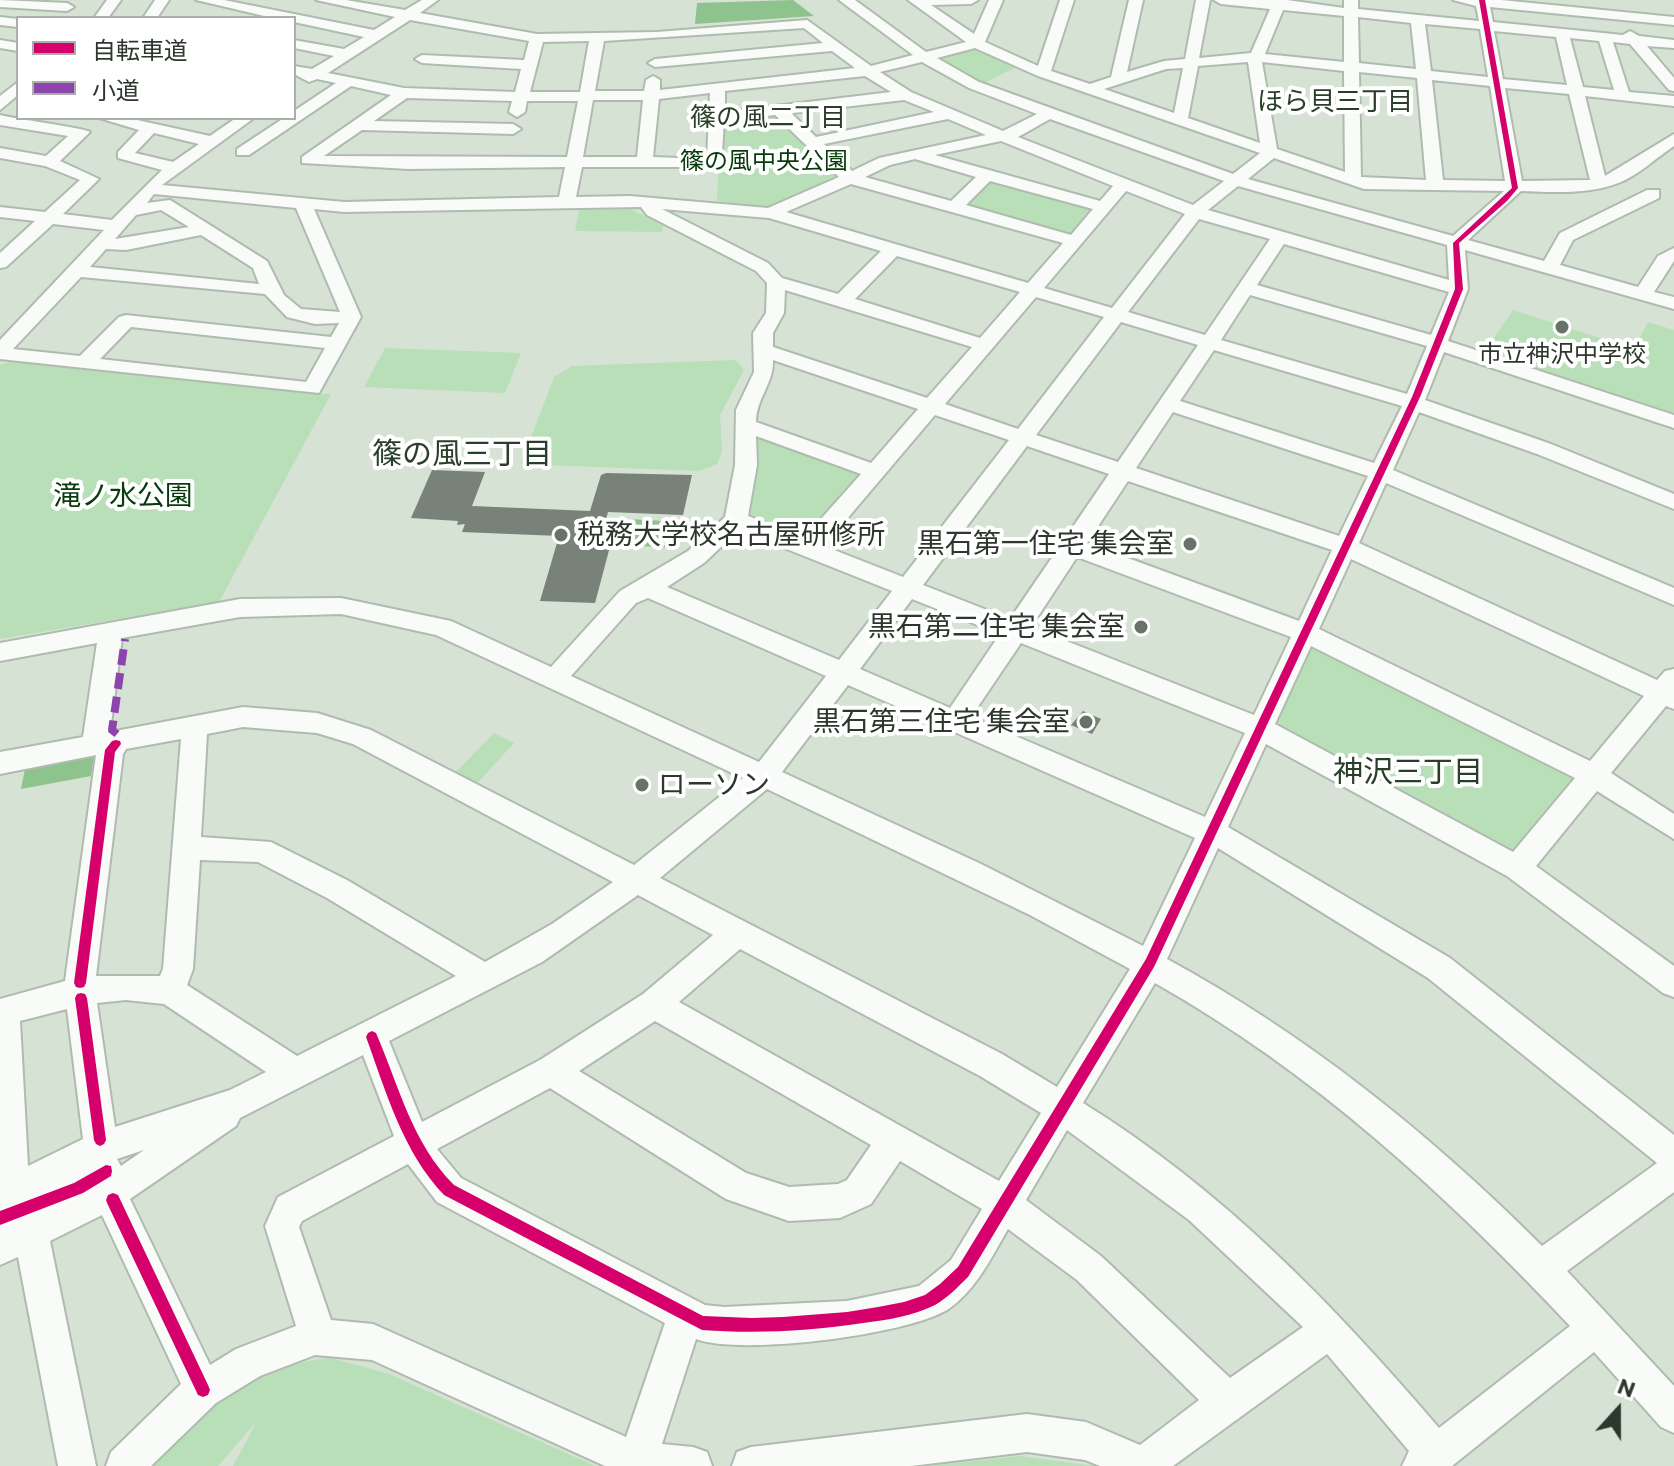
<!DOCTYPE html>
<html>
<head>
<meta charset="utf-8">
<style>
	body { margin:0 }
	#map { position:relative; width:1674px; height:1466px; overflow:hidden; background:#d5e2d4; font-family:Commissioner,"Noto Sans JP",sans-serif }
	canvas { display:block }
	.legend { position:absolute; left:16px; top:16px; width:280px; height:104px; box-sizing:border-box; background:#fff; border:2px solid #abafab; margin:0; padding:10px 14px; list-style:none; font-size:24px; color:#2d372d }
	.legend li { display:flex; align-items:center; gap:16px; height:40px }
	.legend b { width:40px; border:2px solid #abafab }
	.north { position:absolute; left:1578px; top:1370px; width:80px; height:80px; -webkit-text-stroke:6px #fff; paint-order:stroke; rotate:21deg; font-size:22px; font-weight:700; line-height:32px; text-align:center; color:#2d372d }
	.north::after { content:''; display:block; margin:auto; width:28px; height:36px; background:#2d372d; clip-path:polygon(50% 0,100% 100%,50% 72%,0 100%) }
</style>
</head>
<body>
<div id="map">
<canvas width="1674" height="1466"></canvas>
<ul class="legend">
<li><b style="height:10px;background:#d6006c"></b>自転車道</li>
<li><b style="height:10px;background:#8e44ad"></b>小道</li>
</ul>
<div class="north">N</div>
</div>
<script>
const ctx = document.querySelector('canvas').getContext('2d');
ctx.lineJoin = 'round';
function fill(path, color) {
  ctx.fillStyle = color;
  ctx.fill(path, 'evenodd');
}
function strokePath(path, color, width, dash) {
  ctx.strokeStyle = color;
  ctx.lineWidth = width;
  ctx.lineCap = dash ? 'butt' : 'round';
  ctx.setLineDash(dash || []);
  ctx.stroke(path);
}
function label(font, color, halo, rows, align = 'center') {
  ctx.font = font + ' Commissioner,"Noto Sans JP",sans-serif';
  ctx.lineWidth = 8;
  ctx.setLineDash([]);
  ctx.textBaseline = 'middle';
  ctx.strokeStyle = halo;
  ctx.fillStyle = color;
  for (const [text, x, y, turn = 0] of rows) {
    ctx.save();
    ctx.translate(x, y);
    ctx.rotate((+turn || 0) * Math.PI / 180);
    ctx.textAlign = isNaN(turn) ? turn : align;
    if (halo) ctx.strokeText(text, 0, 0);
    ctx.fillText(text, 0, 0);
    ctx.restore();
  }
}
fill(new Path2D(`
	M976 47 1015 68 982 84 933 56Z
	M773 112 844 176 770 209 717 201 721 120Z
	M986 178 1096 209 1073 236 963 207Z
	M631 209 663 225 662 232 575 231 579 210Z
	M1513 310 1634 349 1648 322 1674 330V414L1485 351Z
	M385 348 521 353 505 393 364 387Z
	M17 360 312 394H331L219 602 0 639V365Z
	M736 360 744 370 720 415 722 452 717 464 699 471 521 464 554 377 572 366Z
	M759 432 863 471 865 476 811 537 804 538 745 515 750 437Z
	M1311 645 1581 779 1517 852 1509 853 1278 727 1276 721Z
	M494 733 514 743 473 788 451 777Z
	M331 1358 389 1374 595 1466H233L257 1421 218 1466H148C199 1412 254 1364 331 1358Z
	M1020 1456 1095 1466H930Z`), '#b8dfb7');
fill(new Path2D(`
	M793 0 814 16 695 24 697 3Z
	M628 519 683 522 676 548 621 545Z
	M94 756 91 776 21 789 25 769Z`), '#8ec38d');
fill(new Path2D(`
	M432 470 485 472 472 506 590 511 601 475 606 473 692 475 683 515 608 512 601 539H612L595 603 540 601 559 536 462 532 465 524 457 525 458 521 411 518Z
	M1083 711 1101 719 1092 734 1071 725Z`), '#788278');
const minor = new Path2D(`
	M0 0 67 3 74 7 67 11 0 7Z
	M107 0H121L108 18H94Z
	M155 0H169L157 18H143Z
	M196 0H224L374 30 395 17 316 0H346L405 10 422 0H438L420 13 537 34 657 32 807 20 871 66 913 55 839 0H855L926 52 966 42 908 0H978L971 4 931 5 974 34 989 0H1003L985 42 1038 66 1060 0H1074L1051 71 1090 84 1111 77 1129 0H1143L1127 72 1164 61 1185 59 1196 0H1210L1199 58 1251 53 1270 9 1221 4 1214 0H1287L1344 8V0H1358V9L1479 21 1476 6 1453 0H1501L1674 17V25L1490 7 1493 22 1623 35 1630 31 1639 36 1674 40V48L1647 46 1674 78V91L1669 90 1630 44 1613 42 1629 92 1674 96V106L1585 96 1605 176 1674 134V146C1657 157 1640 174 1621 182 1590 195 1555 192 1521 191L1468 240 1544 261 1560 233 1647 190H1659V198L1573 240 1560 265 1638 287 1658 256 1674 248V261L1654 292 1674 297V309L1465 250 1468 289 1448 341 1674 415V428L1444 352 1425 400 1551 444 1674 494V509L1537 454 1419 412 1393 470 1674 588V605L1386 483 1359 543 1657 680 1665 671 1674 669V709L1666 706 1611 773 1674 814V839L1597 791 1536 866 1674 966V997L1663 993 1507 876 1266 744 1228 827 1450 958 1674 1135V1192L1567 1271 1674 1386V1433L1661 1427 1594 1352 1452 1466H1402L1409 1451 1327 1354 1173 1466H1100L1085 1460 1027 1452 911 1466H732L737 1452 751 1447 1027 1414 1086 1422 1140 1445 1199 1400 1077 1280 1008 1229C991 1258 977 1288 950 1308 911 1335 739 1356 696 1339L662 1444 693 1447 707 1452 712 1466H605L372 1360 315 1355 260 1376 216 1403 151 1466H106L111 1452 181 1384 102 1215 50 1241 96 1466H58L18 1257 0 1265V999L65 981 96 755 0 774V752L83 737 97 643 0 661V643L240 599 341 598 451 621 551 667 620 591 688 551 725 517 735 465 736 410 754 372 753 333 766 313 767 283 756 271 647 215 641 207 344 212 314 209 361 317 319 393 0 359V340L104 230 53 224 6 267 0 268V253L35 221 0 217V207L45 212 80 180 45 166 0 158V148L46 156 68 136 0 125V115C15 119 85 128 90 132L60 161 99 179 63 214 112 220 162 170 118 158V152L139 130 99 118H128L210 136 236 118H254L162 185 344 202 559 197 565 167 409 169 302 163V157L391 95 351 86 249 155H237V149L284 118H294V111L336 83 317 79 309 82 294 74V66L312 69 334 56 294 48V40L344 49 364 37 294 22V18H273ZM1283 10 1344 16V62L1265 54ZM1358 17 1411 23 1416 69 1359 63ZM410 20 529 41 524 60 422 55 415 59 422 63 521 69 515 92 404 88 328 73ZM1425 24 1480 29 1488 77 1431 71ZM804 28 823 43 655 59 648 63 655 67 832 51 855 68 660 90V80L653 76 646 80 644 91H595L604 41ZM1494 31 1556 37 1567 85 1503 79ZM1570 38 1599 41 1614 90 1583 87ZM589 41 580 92H530L543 42ZM975 48 1038 76 1260 153 1233 174 979 82 937 58ZM922 62 969 88 1037 114 1003 131 911 92 880 72ZM1248 62 1260 143 1188 118 1198 66ZM1262 62 1344 71 1345 172 1277 149ZM1183 68 1174 113 1104 89 1166 69ZM1359 72 1417 78 1426 180 1361 177ZM865 76 891 92 725 112V91ZM1432 80 1490 86 1505 181 1443 180ZM1505 88 1569 94 1590 180 1522 181ZM710 93 707 159 653 157 659 99ZM407 98 512 101 509 112 517 117 525 112 527 101H578L567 157 324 156 362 130 513 134 521 129 513 124 374 121ZM593 100H643L637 157H583ZM904 100 934 112 816 137 791 113ZM775 115 839 177 768 208 630 196 576 197 582 167H721L724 121ZM948 119 986 135 879 158 852 171 824 144ZM1050 119 1224 181 1193 205 1018 137ZM154 133 199 144 173 162 135 153ZM1001 141 1113 186 1100 201 935 155ZM1274 158 1364 189 1504 191 1453 236 1248 179ZM915 159 976 177 951 201 865 177 890 165ZM990 181 1093 209 1071 235 966 205ZM851 184 1063 243 1028 283 786 212ZM1238 186 1447 245 1449 280 1208 210ZM1126 191 1185 214 1112 308 1044 288ZM154 194 296 208 340 312 301 309 284 295 267 261 170 200 147 203ZM662 209 769 218 881 251 838 294 782 278 768 263ZM161 210 189 227 115 239 136 215ZM1199 219 1270 239 1205 335 1128 312ZM201 235 253 268 259 284 90 267 106 249 126 250ZM1284 244 1449 292 1431 335 1257 285ZM897 256 1020 292 980 338 855 299ZM81 277 265 294 287 317 315 324 339 323 331 337 126 315 119 317 80 356 13 349ZM785 290 972 347 927 398 773 347V333L784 313ZM1250 295 1427 346 1407 394 1221 340ZM1036 297 1104 317 1018 429 945 404ZM1121 322 1198 345 1118 462 1036 435ZM131 327 325 348 306 382 100 359ZM1214 350 1402 406 1374 463 1180 401ZM773 360 918 409 871 463 756 422C756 399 774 383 773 360ZM1173 412 1368 476 1339 536 1136 468ZM935 415 1009 440 903 577 824 546ZM756 436 861 474 804 538 748 516 757 465ZM1027 446 1109 474 1010 619 923 585ZM1128 481 1332 550 1299 621 1087 543ZM739 530 892 591 839 660 667 587 704 563ZM1077 557 1291 637 1254 715 1031 627ZM1351 559 1644 696 1590 761 1319 629ZM648 598 826 676 759 762 571 676 636 603ZM912 599 1000 634 950 708 860 669ZM341 614 436 635 743 778 634 865 371 730 317 713 243 707 110 732 122 638 240 617ZM1021 643 1245 733 1205 817 971 717ZM1311 646 1575 778 1513 852 1275 724ZM848 685 1195 838 1143 946 981 864 782 772ZM243 727 317 733 353 744 613 882 552 924 485 962 347 880 271 842 201 837 207 734ZM181 739 163 969 160 976H96L123 754 126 749ZM767 789 1030 915 1130 969 1057 1087 1002 1054 660 878ZM1218 848 1428 978 1657 1163 1542 1246C1429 1133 1307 1035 1167 959ZM200 860 258 862 327 898 456 976 297 1056 187 985 193 969ZM638 895 713 935 643 994 540 1060 422 1122 389 1041 542 962ZM740 949 980 1076 1041 1113 999 1181 679 1002ZM1155 983C1313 1072 1446 1194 1570 1326L1439 1428C1333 1304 1223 1190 1083 1103ZM126 1000 164 1004 266 1072 230 1090 115 1127 97 1003ZM67 1009 83 1139 28 1166 20 1021ZM655 1021 871 1145 847 1180 838 1184 789 1187 746 1173 579 1071ZM363 1055 394 1136 278 1197 265 1226 296 1326 236 1349 210 1365 130 1199 236 1126 240 1118ZM550 1088 726 1199 789 1221 840 1218 871 1204 900 1161 982 1209 951 1260 919 1286 847 1301 724 1307 705 1305 461 1178 437 1149ZM1067 1130 1189 1220 1303 1327 1230 1378 1101 1256 1026 1200ZM144 1150 121 1166 117 1159ZM408 1164 437 1202 665 1323 626 1437 373 1324 331 1320 299 1227 302 1221Z
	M0 17 18 19V27L0 25Z
	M0 40 18 43V51L0 48Z
	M18 82V95L0 110V96Z`);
strokePath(minor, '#b0bbb0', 4);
fill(minor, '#f9fbf9');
strokePath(new Path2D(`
	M117 734 112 730 125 639`), '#8e44ad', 8, [16, 8]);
fill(new Path2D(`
	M1479 0H1485L1518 188 1507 201 1459 243 1463 289 1420 397 1154 967 968 1277C958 1287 947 1298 935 1305 913 1316 887 1320 863 1323 810 1331 756 1334 702 1330L444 1195C403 1152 386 1092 366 1037L368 1033 372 1031 376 1033C399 1086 412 1143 454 1185L703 1316 752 1318 783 1317 847 1312 878 1307 904 1302 925 1295 940 1284 958 1267 1146 959 1412 397 1455 289 1453 243 1512 188Z
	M116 740 120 741 121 744 115 752 86 983 84 987 80 988 76 987 74 983 105 750 112 741Z
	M81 993 85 994 87 998 106 1140 104 1144 100 1146 96 1144 94 1140 75 998 77 994Z
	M106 1165 111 1166 112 1171 111 1176 83 1193 0 1225V1211L74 1183Z
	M113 1193 118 1195 208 1385 210 1390 208 1395 203 1397 198 1395 108 1205 106 1200 108 1195Z`), '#d6006c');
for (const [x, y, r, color] of [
	[1562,327,8,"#687367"],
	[561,535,8,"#687367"],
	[1190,544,8,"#687367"],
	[1141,627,8,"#687367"],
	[1086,722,8,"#687367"],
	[642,785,8,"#687367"]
]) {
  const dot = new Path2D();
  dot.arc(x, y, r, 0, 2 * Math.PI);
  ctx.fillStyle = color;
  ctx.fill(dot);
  strokePath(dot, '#fff', 3);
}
label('24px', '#073b0b', '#fff', [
	["篠の風中央公園",764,161]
]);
label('24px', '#2d372d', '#fff', [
	["市立神沢中学校",1562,354]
]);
label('26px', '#2a3f2a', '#fff', [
	["ほら貝三丁目",1335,101],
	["篠の風二丁目",768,117]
]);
label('28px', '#073b0b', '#fff', [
	["滝ノ水公園",123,496]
]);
label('28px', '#2d372d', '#fff', [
	["税務大学校名古屋研修所",577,535,"left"],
	["黒石第一住宅 集会室",1174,544],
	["黒石第二住宅 集会室",1125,627],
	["黒石第三住宅 集会室",1070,722],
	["ローソン",658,785,"left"]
], 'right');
label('30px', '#2a3f2a', '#fff', [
	["篠の風三丁目",462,454],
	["神沢三丁目",1408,772]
]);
</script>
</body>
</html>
